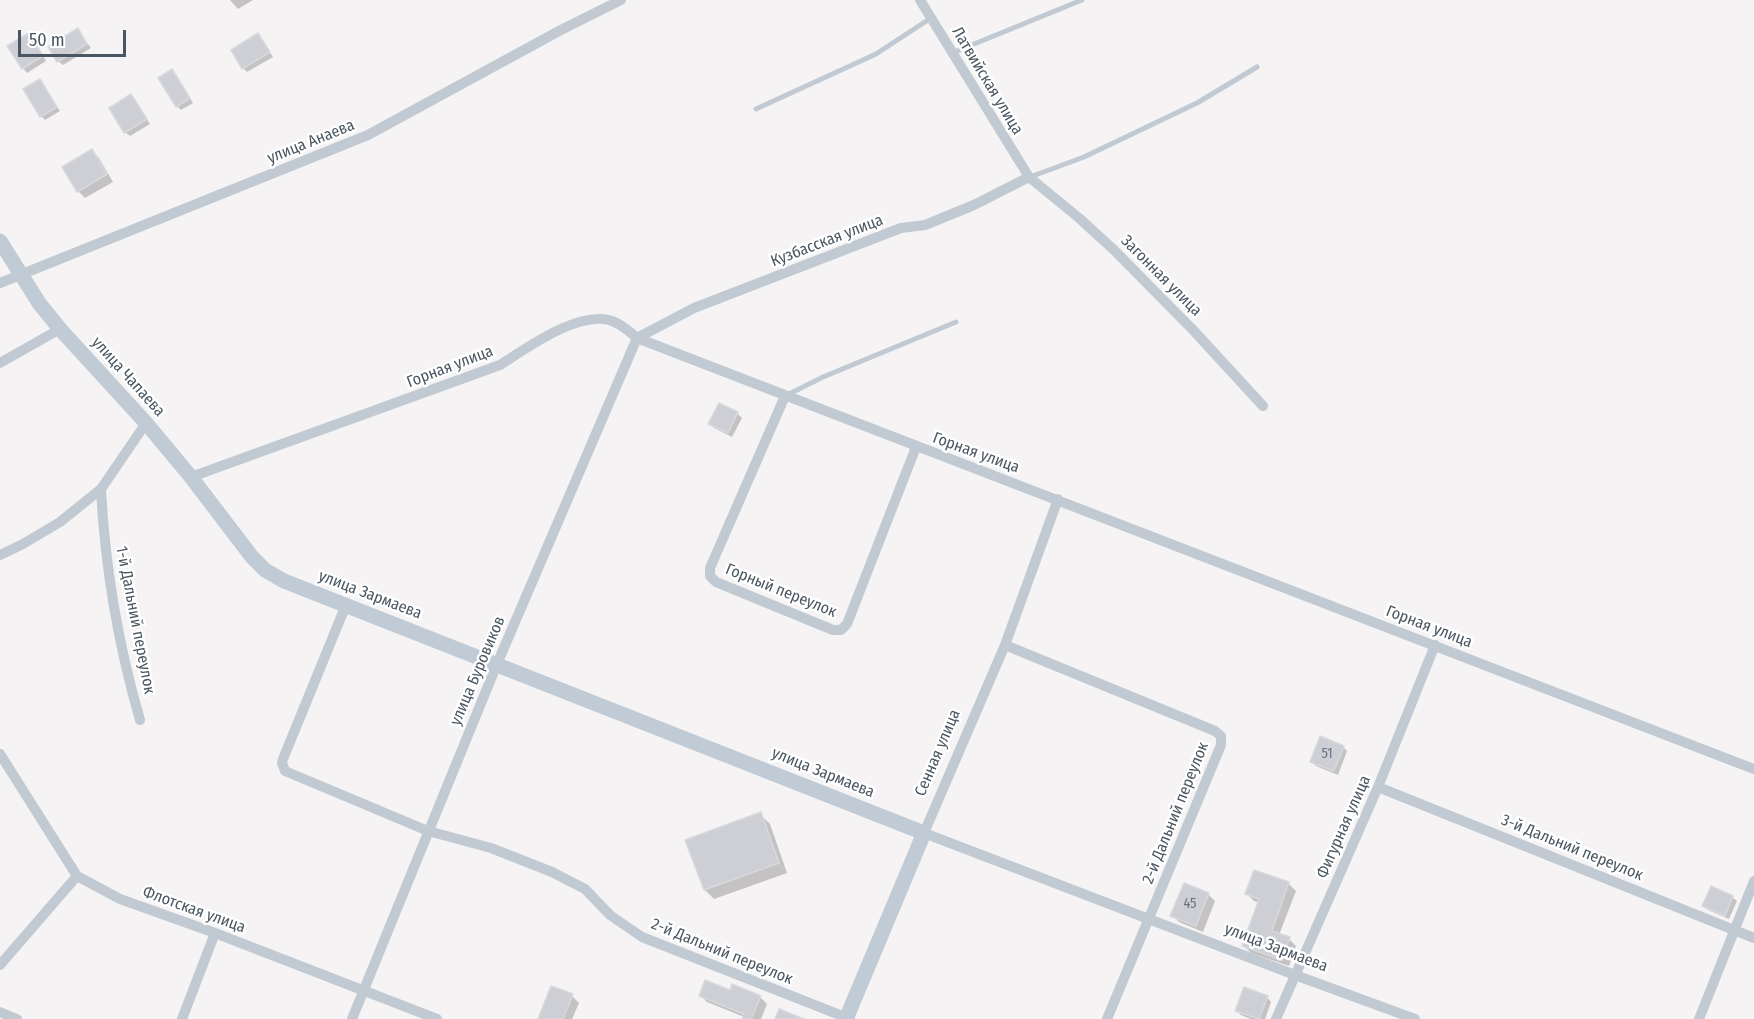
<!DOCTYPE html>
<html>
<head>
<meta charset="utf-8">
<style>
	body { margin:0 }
	#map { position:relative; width:1754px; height:1019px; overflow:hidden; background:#f5f3f3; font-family:"Fira Sans Condensed",sans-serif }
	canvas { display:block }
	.scale { position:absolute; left:18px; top:30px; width:108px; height:27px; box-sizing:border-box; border:3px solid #4a5661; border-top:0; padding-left:8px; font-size:18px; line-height:21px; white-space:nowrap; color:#4a5661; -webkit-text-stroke:4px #fff; paint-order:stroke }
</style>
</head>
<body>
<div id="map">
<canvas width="1754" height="1019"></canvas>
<div class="scale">50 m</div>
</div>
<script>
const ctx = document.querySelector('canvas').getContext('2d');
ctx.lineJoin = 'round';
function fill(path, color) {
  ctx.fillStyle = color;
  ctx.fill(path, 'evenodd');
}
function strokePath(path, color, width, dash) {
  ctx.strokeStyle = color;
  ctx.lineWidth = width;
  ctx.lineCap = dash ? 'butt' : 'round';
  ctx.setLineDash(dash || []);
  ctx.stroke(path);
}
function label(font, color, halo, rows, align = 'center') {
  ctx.font = font + ' "Fira Sans Condensed",sans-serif';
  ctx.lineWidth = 5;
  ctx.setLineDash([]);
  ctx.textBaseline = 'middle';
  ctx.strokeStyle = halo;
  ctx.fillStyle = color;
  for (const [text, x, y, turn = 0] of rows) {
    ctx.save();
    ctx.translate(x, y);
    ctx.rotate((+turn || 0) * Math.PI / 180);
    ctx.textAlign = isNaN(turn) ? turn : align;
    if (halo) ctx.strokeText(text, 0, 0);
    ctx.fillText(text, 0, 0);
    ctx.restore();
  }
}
fill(new Path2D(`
	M230 0H253L238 9Z
	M78 30 91 48 63 65 58 61Z
	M258 35 273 57 247 72 243 68Z
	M33 39 46 61 27 73 23 68Z
	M172 71 193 103 181 110 177 106Z
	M39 80 60 111 45 120 41 116Z
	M131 96 150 124 130 136 125 132Z
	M92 151 99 158 113 182 85 198 78 191Z
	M719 405 737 413 742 418 732 437 714 428 710 423Z
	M1343 747 1347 751 1338 775 1316 766 1312 762Z
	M760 814 770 824 787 873 714 899 705 890Z
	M1255 872 1289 884 1296 891 1279 935 1289 939 1296 946 1289 966 1251 953 1244 946 1260 903 1254 901 1247 894Z
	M1208 894 1215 901 1203 932 1179 922 1172 915Z
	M1732 897 1737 901 1729 919 1708 910 1704 906Z
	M731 992 760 997 767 1004 761 1019H744V1017L707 1002 700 995Z
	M572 996 579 1003 572 1019H539Z
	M1267 997 1271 1002 1265 1019H1251L1241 1015 1237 1011Z`), '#0003');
const building = new Path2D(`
	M78 28 87 44 57 62 48 47Z
	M29 33 43 56 22 69 7 46Z
	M258 33 270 52 242 69 231 50Z
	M172 69 190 98 176 107 158 78Z
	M40 79 57 107 40 117 23 89Z
	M131 94 147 119 124 133 109 108Z
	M92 149 107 174 77 192 62 167Z
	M719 403 738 412 728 433 708 424Z
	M1320 736 1344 746 1334 771 1310 762Z
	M761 812 779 863 704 890 685 840Z
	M1254 870 1289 882 1272 931 1290 937 1282 960 1242 946 1259 899 1245 894Z
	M1184 883 1209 893 1196 926 1170 916Z
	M1711 886 1733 896 1725 916 1702 906Z
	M705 980 730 990 732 984 761 996 751 1019H742L744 1014 699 996Z
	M551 986 573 994 563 1019H538Z
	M1244 987 1268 996 1259 1019 1235 1011Z
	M779 1009 804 1019H775Z`);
fill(building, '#cdcfd5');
strokePath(building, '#d7d9de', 1.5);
strokePath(new Path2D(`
	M952 53 1082 0
	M756 109 876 54 931 18
	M1030 177 1084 157 1197 103 1257 67
	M787 395 823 377 956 322`), '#c1cad2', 5);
strokePath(new Path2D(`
	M920 0 1029 177 1079 218 1114 250 1194 331 1263 406
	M0 283 368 135 559 31 621 0
	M0 363 60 329
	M785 396 710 568V576L716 582 833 630H841L847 624 916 447
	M191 477 500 365C527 348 576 312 609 320 620 323 629 331 637 338L1754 769
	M101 489C105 568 118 644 140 720
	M1058 499 1005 645 924 833 1295 975 1415 1019
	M0 555 23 544 60 522 101 489 146 423
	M346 605 283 759 282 763 285 771 428 831 491 848 552 872 585 889 610 915 642 937 850 1019
	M1005 645 1215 731 1221 736V745L1107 1019
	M0 754 77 876 120 899 215 933 437 1019
	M1378 787 1754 938
	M0 965 77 876
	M0 1012 17 1019
	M182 1019 215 933
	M352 1019 497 664 637 338 694 308 901 228 925 225 974 205 1029 177
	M1276 1019 1378 787 1435 645
	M1699 1019 1754 881`), '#c1cad2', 10);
strokePath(new Path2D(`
	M0 241 39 303 60 329 146 423 191 477 252 557 265 570 284 581 924 833 846 1019`), '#c1cbd6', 15);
label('14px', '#6b747e', null, [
	["51",1327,754],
	["45",1190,904]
]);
label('16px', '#4a5661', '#fff', [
	["Латвийская улица",987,81,59],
	["улица Анаева",311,142,-22],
	["Кузбасская улица",827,241,-21],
	["Загонная улица",1161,276,45],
	["Горная улица",450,367,-21],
	["улица Чапаева",128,377,48],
	["Горная улица",976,453,20],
	["Горный переулок",781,591,22],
	["улица Зармаева",370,595,21],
	["1-й Дальний переулок",135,620,79],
	["Горная улица",1429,627,21],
	["улица Буровиков",478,671,-67],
	["Сенная улица",938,753,-67],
	["улица Зармаева",823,773,22],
	["2-й Дальний переулок",1176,813,-68],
	["Фигурная улица",1344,827,-66],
	["3-й Дальний переулок",1572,848,22],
	["Флотская улица",194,910,20],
	["улица Зармаева",1276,948,21],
	["2-й Дальний переулок",722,952,22]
]);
</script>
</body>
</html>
